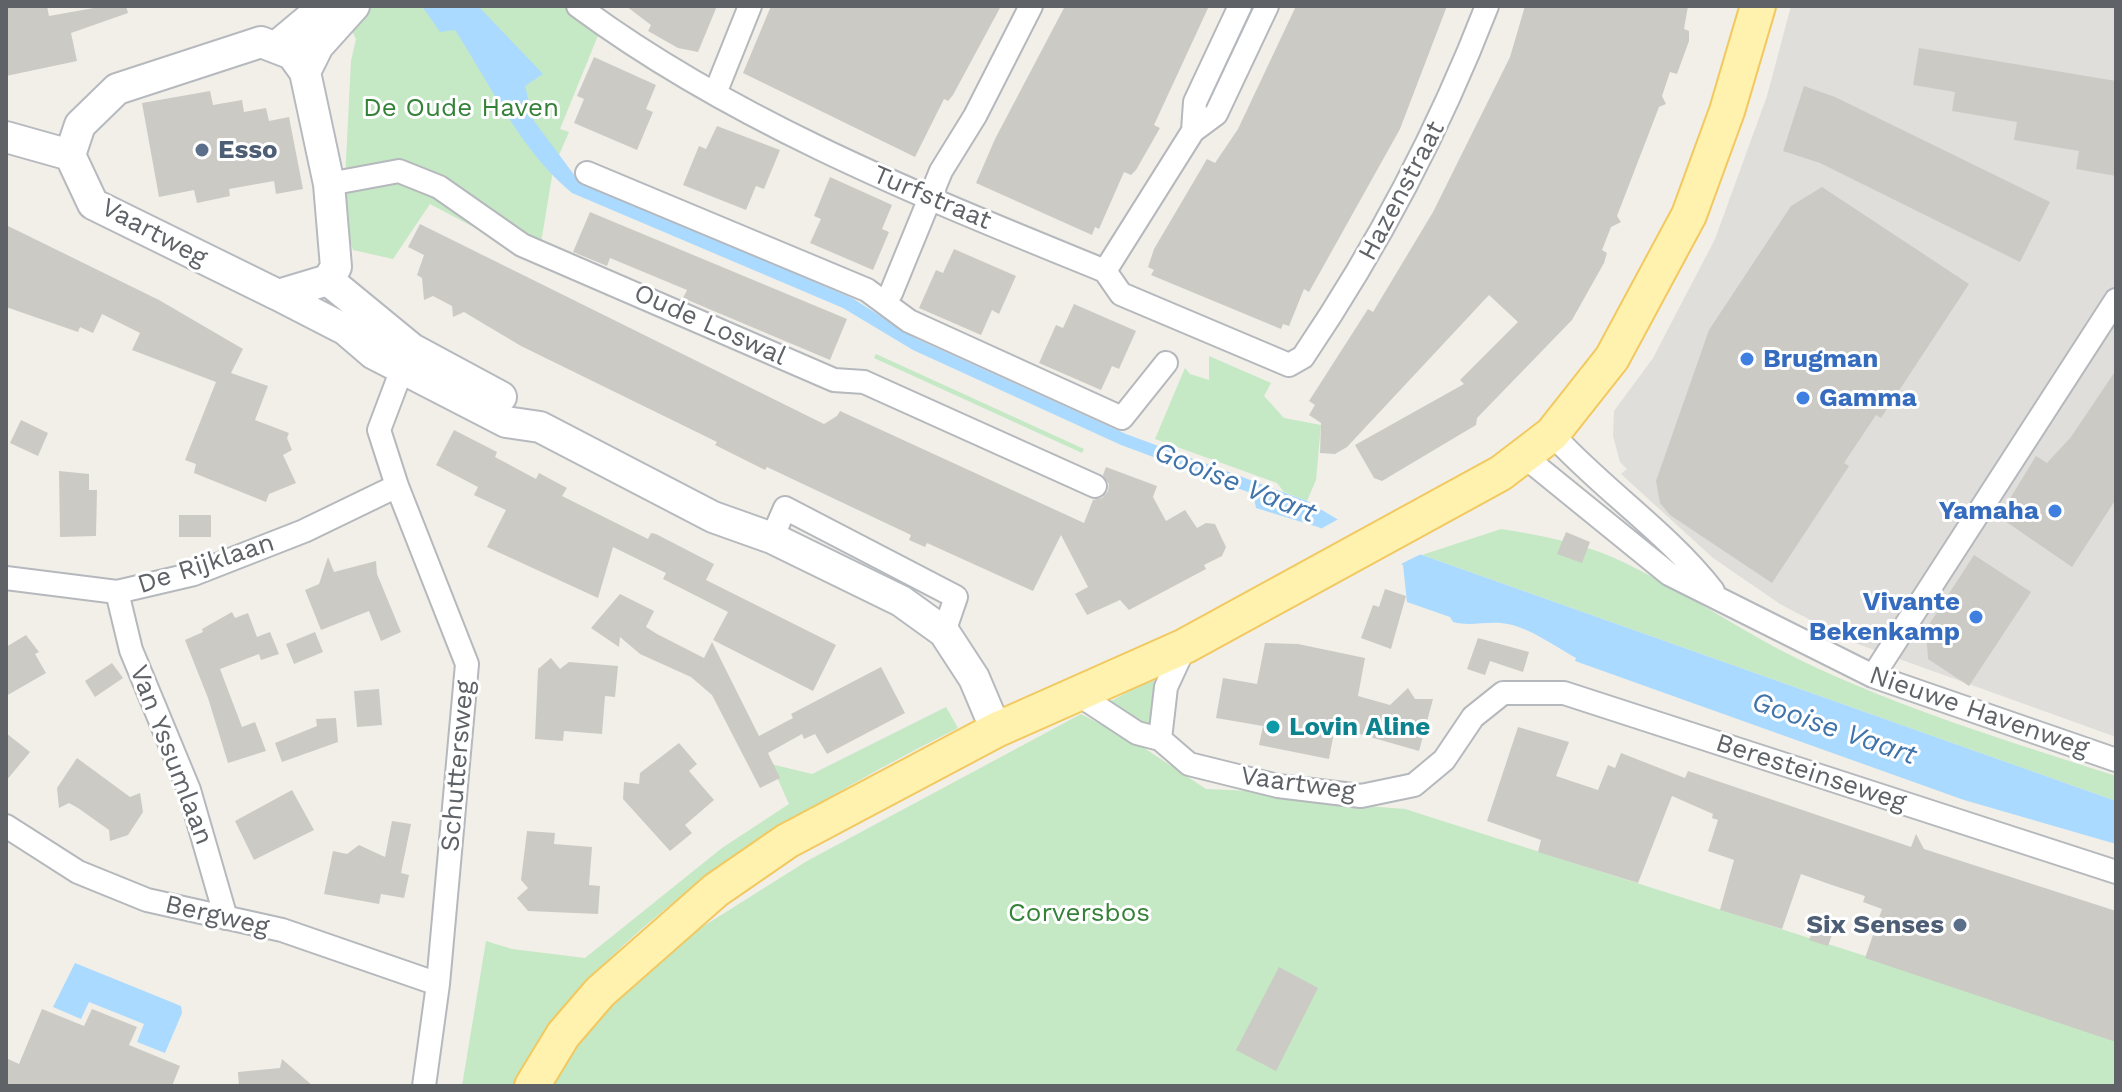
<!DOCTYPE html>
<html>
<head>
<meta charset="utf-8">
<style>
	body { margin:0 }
	#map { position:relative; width:2122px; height:1092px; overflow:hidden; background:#f1efe8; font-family:"Work Sans",sans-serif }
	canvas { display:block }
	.frame { position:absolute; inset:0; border:8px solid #5f6368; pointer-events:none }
</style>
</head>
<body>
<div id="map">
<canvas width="2122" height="1092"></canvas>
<div class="frame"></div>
</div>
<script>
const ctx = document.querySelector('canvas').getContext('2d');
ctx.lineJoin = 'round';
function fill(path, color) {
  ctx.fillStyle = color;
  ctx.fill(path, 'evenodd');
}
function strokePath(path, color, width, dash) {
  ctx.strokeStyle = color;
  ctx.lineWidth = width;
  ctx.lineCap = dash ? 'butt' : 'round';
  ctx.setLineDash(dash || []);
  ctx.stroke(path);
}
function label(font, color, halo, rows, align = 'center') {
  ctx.font = font + ' "Work Sans",sans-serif';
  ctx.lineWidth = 6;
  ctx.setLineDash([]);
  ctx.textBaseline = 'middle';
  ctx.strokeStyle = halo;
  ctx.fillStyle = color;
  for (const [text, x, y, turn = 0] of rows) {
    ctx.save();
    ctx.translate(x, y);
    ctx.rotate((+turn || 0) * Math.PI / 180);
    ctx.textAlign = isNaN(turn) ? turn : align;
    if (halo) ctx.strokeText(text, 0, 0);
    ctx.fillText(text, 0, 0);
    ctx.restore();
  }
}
fill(new Path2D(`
	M1791 6H2116V737L1852 642 1780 604 1713 558 1621 474 1627 469 1620 462 1613 436 1614 411 1653 358 1715 239 1767 96Z`), '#e0deda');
fill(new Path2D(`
	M340 6H565L599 33 560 129 569 132 559 155 556 152 538 261 430 204 393 259 353 250 343 220 351 61 356 39Z
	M876 354 1084 449 1082 453 874 358Z
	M1209 356 1271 383 1264 396 1284 418 1321 425 1316 480 1307 501 1284 492 1277 483 1155 439 1185 368 1190 374 1209 380Z
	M1501 529C1538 535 1578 542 1612 557 1677 586 1735 628 1798 659 1901 709 2008 741 2116 776V801L1422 555Z
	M1152 679 1155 682V728L1149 731 1111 701Z
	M946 707 958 728C826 794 660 891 566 1006 547 1029 535 1060 521 1086H462L486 941 512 949 585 958 722 848 789 804 771 764 812 774Z
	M1081 714 1135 742 1206 789 1275 792 1329 803 1405 809 2116 1036V1086H546L566 1043 637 968 807 861Z`), '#c5e8c5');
fill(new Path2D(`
	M422 6H478L543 74 525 86 534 121 578 180 852 298 917 339 1126 434 1307 501 1337 519 1422 555 2116 801V844L1964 800 1575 661 1576 658C1556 647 1530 628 1508 624 1488 620 1472 627 1453 622L1450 617 1407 602 1403 565 1318 527 1256 508 1254 498 1248 492 1121 445 913 350 843 308 572 193C521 151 490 84 455 30L440 32Z
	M75 963 181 1006 182 1013 165 1053 137 1042 144 1024 89 1002 81 1019 53 1007Z`), '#aadaff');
fill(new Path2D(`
	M1342 517 1425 552 1397 566 1317 531Z`), '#f1efe8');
fill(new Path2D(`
	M47 6 49 16 105 6H126L128 13 71 33 77 61 6 76V7Z
	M626 6H717L698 52 678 48 648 31 651 25Z
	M771 6H1001L953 95 948 101 944 99 915 157 743 73Z
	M1065 6H1209L1154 125 1160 128 1136 170 1131 175 1124 172 1099 229 1095 227 1092 235 976 183 995 139Z
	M1296 6H1447L1400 129 1309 292 1304 289 1289 326 1283 324 1281 329 1151 275 1154 270 1148 267 1154 249 1207 159 1215 163 1238 129Z
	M1525 6H1688L1684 29 1689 31V41L1677 74 1670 72 1662 96 1666 104 1659 107 1617 216 1621 222 1611 227 1602 250 1607 253 1604 263 1572 320 1477 418 1476 425 1382 481 1374 478 1355 445 1464 384 1460 380 1518 322 1489 295 1347 447 1335 454 1320 453 1321 423 1309 415 1315 405 1309 401 1368 309 1373 312 1433 212 1510 57Z
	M1919 48 2116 81V176L2076 169 2079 151 2014 140 2017 122 1952 111 1955 92 1913 85Z
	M594 57 656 85 646 109 653 112 637 150 574 123 584 99 577 96Z
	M1804 86 1835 97 2050 202 2020 262 1820 163 1783 151Z
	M210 91 213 105 242 100 244 112 266 108 269 121 289 117 303 189 276 194 274 181 229 189 230 196 197 203 194 190 159 197 142 103Z
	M717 126 780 150 764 189 756 186 746 210 683 185 699 146 706 149Z
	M830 177 892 205 882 229 889 232 873 270 810 243 821 219 814 216Z
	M1822 187 1969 284 1881 418 1876 415 1844 463 1849 466 1772 583 1670 515 1660 503 1656 481 1709 330 1791 206Z
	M590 212 847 319 830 360 683 298 687 290 610 258 607 266 573 252Z
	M420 224 824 424 837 416 840 411 1084 523 1093 500 1102 498 1108 491 1109 484 1103 475 1106 467 1157 486 1153 497 1166 521 1185 510 1197 528 1206 523 1215 524 1226 547 1222 556 1204 565 1206 569 1129 610 1120 600 1087 615 1075 594 1088 587 1061 535 1033 591 927 543 925 547 909 540 911 535 767 467 765 470 715 445 717 442 521 346 464 312 453 317 452 306 433 296 424 300 422 278 417 275 424 255 408 247Z
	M6 225 159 300 243 349 231 373 268 386 255 420 289 433 287 438 292 450 283 455 296 483 269 494 266 502 194 473 196 464 185 460 216 382 132 350 140 333 102 314 93 333 80 327 78 332 6 307Z
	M954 249 1016 276 999 314 992 310 981 335 919 308 936 270 943 273Z
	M1074 304 1136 331 1119 369 1112 366 1101 390 1039 363 1056 325 1063 328Z
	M2116 370V499L2072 567 2005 521 2003 510 2036 456 2047 463 2071 437Z
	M21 420 48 433 38 456 10 443Z
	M454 430 497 452 495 457 536 479 539 473 567 488 562 496 648 539 651 533 656 534 714 564 706 580 836 645 813 691 713 640 728 612 663 579 666 573 613 547 598 598 487 547 506 510 474 495 478 487 436 465Z
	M59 471 89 474V490H97L96 536 60 537Z
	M179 515H211V537H179Z
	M1566 532 1590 542 1582 563 1557 554Z
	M1974 555 2031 592 1969 686 1928 659 1926 629Z
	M328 557 334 572 376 561 377 574 401 632 381 641 369 611 321 630 305 590 319 584Z
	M1385 589 1406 596 1391 649 1361 638 1373 605 1379 607Z
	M620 594 654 611 646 627 657 634 704 658 712 642 759 736 793 718 791 714 881 667 905 713 827 754 815 734 804 739 802 734 768 753 780 778 760 788 712 695 691 677 640 654 620 637 619 647 591 628Z
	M232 612 235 618 248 613 257 637 270 632 279 654 261 660 259 654 220 669 242 727 255 722 266 751 228 763 208 698 185 640 203 632 202 629Z
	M315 632 323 652 294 664 286 644Z
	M26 635 39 652 35 654 46 673 6 696V647Z
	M1478 638 1529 652 1523 672 1490 661 1485 675 1467 669Z
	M1265 643 1298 644 1365 658 1358 696 1390 705 1408 688 1415 699H1433L1419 751 1335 727 1329 759 1259 745 1263 726 1216 718 1223 678 1257 684Z
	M551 658 560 669 569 662 618 666 615 697 605 696 602 734 564 731 563 741 535 739 538 669Z
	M112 663 123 678 95 697 85 681Z
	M379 689 382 725 357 727 354 691Z
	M336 718 338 742 282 762 275 743 317 726 316 719Z
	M1518 727 1569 742 1556 776 1598 790 1608 765 1615 768 1621 753 1685 778 1688 771 1911 847 1916 834 1924 849 2116 911V1042L1865 958 1882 909 1863 902 1865 896 1829 884 1801 874 1782 929 1720 910 1734 860 1708 851 1718 820 1712 818 1713 814 1672 796 1638 883 1538 852 1541 840 1487 821Z
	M6 733 30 752 6 781Z
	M679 743 697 764 689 771 714 800 685 825 692 833 670 851 623 799 624 782 639 784 640 773Z
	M77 758 130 797 140 793 143 812 128 835 110 841 109 830 78 808 69 803 59 808 57 788Z
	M292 790 314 830 254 860 235 821Z
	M392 821 411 824 401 873 409 875 404 898 381 894 379 904 324 894 333 851 347 854 359 845 385 857Z
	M527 831 555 833 554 844 592 847 589 885 600 886 598 914 528 911 517 898 528 888 521 880Z
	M1816 922 1835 927 1828 946 1809 940Z
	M1279 967 1318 988 1276 1071 1236 1050Z
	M42 1009 84 1026 92 1009 137 1027 129 1045 180 1066 172 1086H6V1058L19 1064Z
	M282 1059 313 1086H239L238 1072 280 1068Z`), '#cccac5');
const street = new Path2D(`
	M578 6C736 123 924 197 1105 271L1121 294 1289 365 1303 357C1378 246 1439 130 1487 6
	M716 91 750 6
	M1193 131 1195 102 1240 6
	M587 173 867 290 909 321 1122 418 1166 363
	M329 184 399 171 439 187 522 245 834 380 864 382 1095 486
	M1105 271 1193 131 1216 114 1267 6
	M884 301 891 293 941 171 975 116 1031 6
	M402 369 379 430 397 486 467 664 438 984 424 1086
	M1552 434C1602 489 1667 532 1713 591
	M1525 457 1669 574 1873 676 2116 760
	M772 538 785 508 956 597 944 632
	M6 578 117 592 194 574 304 531 397 486
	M117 592 131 650 189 790 226 918
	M1873 676 2116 300
	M1076 693 1137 733 1160 739 1189 764 1278 786 1361 796 1414 785 1444 760 1473 717 1503 693H1564L2116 872
	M1160 739 1166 687 1185 646
	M6 826 78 872 147 900 282 930 438 984`);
const secondary = new Path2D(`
	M261 42 292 54 305 72 329 184 336 267 328 280 278 295 93 204 70 155 80 125 117 89Z
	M277 46 325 6
	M305 72 318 46 354 6
	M6 137 70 155
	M328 280 412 349 501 397
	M278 295 346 330 374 354 506 422 540 427 713 517 772 538 901 601 944 632 974 678 996 730`);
const primary = new Path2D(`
	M532 1086 563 1035 600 992 716 890 787 841 996 730 1185 646 1501 473 1552 434 1612 358 1689 215 1727 111 1758 6`);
strokePath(street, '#b5b8bc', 26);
strokePath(secondary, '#b6babf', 34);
strokePath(primary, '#f2c960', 38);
strokePath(street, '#fff', 22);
strokePath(secondary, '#fff', 30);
strokePath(primary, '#fff2af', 34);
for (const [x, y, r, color] of [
	[202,150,8,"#5c6f8a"],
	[1747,359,8,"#3f7fe0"],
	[1803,398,8,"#3f7fe0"],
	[2055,511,8,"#3f7fe0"],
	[1976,617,8,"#3f7fe0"],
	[1273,727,8,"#0f9aa8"],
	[1960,925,8,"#5c6f8a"]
]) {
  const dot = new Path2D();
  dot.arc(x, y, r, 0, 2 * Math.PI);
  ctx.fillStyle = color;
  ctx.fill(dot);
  strokePath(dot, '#fff', 3);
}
label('26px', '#348238', '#fff', [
	["De Oude Haven",461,108],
	["Corversbos",1079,913]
]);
label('bold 26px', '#4e5e75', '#fff', [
	["Esso",218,150],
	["Six Senses",1944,925,"right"]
], 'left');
label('26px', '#5f6368', '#fff', [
	["Hazenstraat",1402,191,-62],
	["Turfstraat",932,198,23],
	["Vaartweg",154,233,28],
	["Oude Loswal",710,325,24],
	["De Rijklaan",206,564,-18],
	["Nieuwe Havenweg",1979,712,19],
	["Van Yssumlaan",171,755,69],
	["Schuttersweg",458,766,-85],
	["Beresteinseweg",1811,773,18],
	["Vaartweg",1298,784,8],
	["Bergweg",217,916,13]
]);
label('bold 26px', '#366cbe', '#fff', [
	["Brugman",1763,359],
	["Gamma",1819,398],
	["Yamaha",2039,511,"right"],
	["Vivante",1960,602,"right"],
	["Bekenkamp",1960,632,"right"]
], 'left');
label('bold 26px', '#0d838f', '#fff', [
	["Lovin Aline",1289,727]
], 'left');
label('italic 28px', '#4174aa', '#fff', [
	["Gooise Vaart",1235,483,22],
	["Gooise Vaart",1834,729,19]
]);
</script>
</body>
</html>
